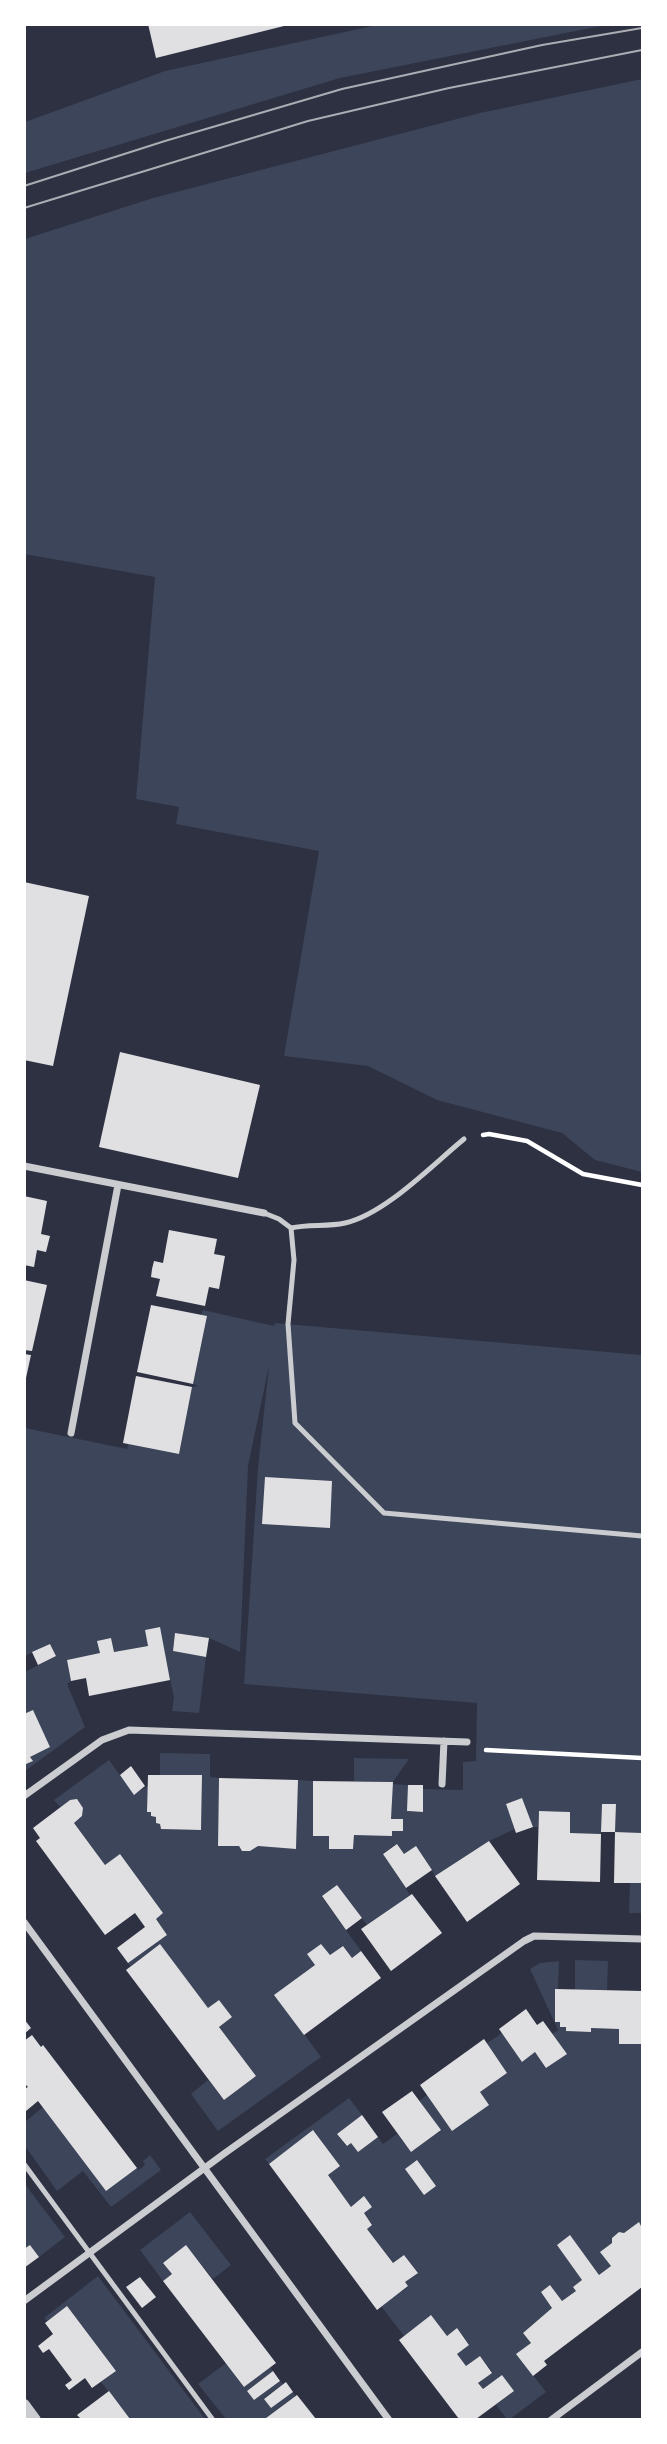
<!DOCTYPE html>
<html>
<head>
<meta charset="utf-8">
<style>
	body { margin:0 }
	#map { position:relative; width:667px; height:2444px; overflow:hidden; background:#2d3142; font-family:"DejaVu Sans",sans-serif }
	canvas { display:block }
	.frame { position:absolute; inset:0; border:26px solid #fff; pointer-events:none }
</style>
</head>
<body>
<div id="map">
<canvas width="667" height="2444"></canvas>
<div class="frame"></div>
</div>
<script>
const ctx = document.querySelector('canvas').getContext('2d');
ctx.lineJoin = 'round';
function fill(path, color) {
  ctx.fillStyle = color;
  ctx.fill(path, 'evenodd');
}
function strokePath(path, color, width, dash) {
  ctx.strokeStyle = color;
  ctx.lineWidth = width;
  ctx.lineCap = dash ? 'butt' : 'round';
  ctx.setLineDash(dash || []);
  ctx.stroke(path);
}
fill(new Path2D(`
	M377 25H606L340 78 25 173V122L165 71Z
	M642 79V1172L595 1160 562 1133 437 1100 368 1066 284 1056 319 851 176 824 179 807 136 799 155 577 24 554 25 239 153 198 480 113Z
	M203 1310 274 1326 275 1323 642 1355V1833L615 1832 616 1804H602L601 1834 570 1833V1812L539 1811 538 1827H533L522 1798 506 1804 515 1829 489 1841 435 1876 432 1870 404 1854 397 1844 383 1853 410 1895 367 1925 337 1885 322 1897 361 1951 352 1958 342 1946 330 1955 321 1944 307 1954 315 1965 275 1995 321 2057 218 2131 191 2094 208 2080 224 2100 256 2076 219 2027 232 2017 219 2000 208 2008 160 1944 130 1966 128 1963 167 1935 156 1919 163 1913 120 1855 105 1865 74 1823 82 1816 83 1808 77 1800H70L60 1807 54 1800 109 1760 134 1794 148 1786 147 1811 151 1812V1816L156 1817V1823L160 1824 161 1829 201 1830 202 1776 160 1775V1753L210 1754V1777L219 1778 218 1846H239L242 1851H250L258 1846 296 1849 298 1780 313 1781V1835L329 1836V1848L353 1849 354 1835 392 1831 403 1819H391L392 1784 408 1785V1812H422L423 1789 463 1790V1762L476 1761 477 1703 244 1684 258 1467 269 1366 248 1466 240 1652 209 1638 175 1633 173 1651 206 1657 199 1713 172 1711 174 1698 159 1627 145 1630 148 1646 114 1652 111 1638 98 1641 100 1653 67 1660 71 1681 67 1684 85 1727 25 1771V1765L32 1761 30 1757 50 1747 33 1711 25 1714V1672L56 1656 50 1644 25 1656V1428L127 1449 128 1444 179 1454 192 1387 198 1386 193 1384 207 1317 201 1315Z
	M354 1758 409 1759 393 1782 354 1781Z
	M630 1883H642V1913H629Z
	M575 1960 608 1961 607 1991 575 1990Z
	M559 1961 558 1989 555 1990V2022H560L566 2027 567 2031 590 2032 591 2028 642 2029V2228L638 2223 624 2233 619 2232 612 2238V2243L601 2252 611 2266 599 2275 570 2235 557 2245 582 2280 576 2291 562 2301 550 2285 552 2308 523 2333 531 2343 517 2354 546 2392 510 2419H507L496 2405 514 2391 502 2375 483 2389 478 2383 492 2372 480 2356 466 2366 457 2354 469 2344 457 2328 447 2336 431 2316 404 2336 381 2306 408 2287 405 2282 418 2272 404 2255 393 2263 367 2229 372 2224 364 2213 372 2207 364 2197 351 2207 328 2175 340 2166 314 2131 269 2164 265 2159 349 2098 362 2115 337 2134 346 2146 351 2143 358 2151 378 2137 383 2144 397 2134 411 2152 440 2131 419 2101 427 2095 452 2130 480 2092 507 2073 486 2044 502 2033 522 2062 535 2052 547 2068 566 2054 552 2034 558 2030 530 1969 540 1963Z
	M43 2107 139 2170 145 2165 143 2161 150 2155 161 2170 111 2207 83 2171 57 2191 25 2146V2122Z
	M24 2183 65 2237 39 2257 30 2245 25 2249Z
	M190 2212 231 2265 213 2279 186 2246 163 2263 172 2274 163 2281 140 2250Z
	M98 2276 205 2419H130L101 2382 116 2371 67 2307 47 2321 44 2318Z
	M226 2363 244 2387 270 2367 273 2371 247 2391 254 2400 280 2381 283 2384 264 2398 271 2408 293 2392 295 2396 267 2417 268 2419H226L198 2384Z`), '#3c4559');
fill(new Path2D(`
	M148 24H288V25L156 58Z
	M24 882 89 896 53 1066 24 1060Z
	M120 1052 260 1085 238 1178 99 1147Z
	M24 1196 47 1201 41 1234 50 1236 46 1252 37 1250 34 1267 24 1265Z
	M169 1230 217 1239 214 1254 225 1256 219 1289 209 1287 205 1306 156 1296 160 1279 151 1277 152 1269 154 1261 163 1263Z
	M24 1280 47 1285 32 1351 24 1350Z
	M151 1305 207 1316 193 1384 137 1372Z
	M24 1354 31 1355 26 1378H24Z
	M136 1376 192 1387 179 1454 123 1443Z
	M265 1477 332 1481 330 1528 262 1524Z
	M160 1627 170 1680 89 1696 86 1678 71 1681 67 1660 100 1653 97 1641 111 1638 114 1652 148 1646 145 1630Z
	M175 1633 209 1638 206 1657 173 1651Z
	M50 1644 56 1656 38 1665 32 1652Z
	M33 1710 50 1747 30 1757 33 1761 24 1765V1714Z
	M131 1766 145 1786 134 1795 120 1775Z
	M148 1775H202L201 1830 161 1829 160 1824 156 1823V1817L151 1816V1812H147Z
	M219 1778 298 1780 296 1849 258 1846 250 1851H242L239 1846H218Z
	M313 1781 393 1782 391 1819H403V1831H392V1836L354 1835 353 1849H329V1836H313Z
	M408 1785H423V1812L407 1811Z
	M522 1798 533 1827 516 1833 506 1804Z
	M77 1799 83 1808 82 1816 74 1823 105 1865 120 1854 163 1913 156 1919 167 1935 128 1963 117 1948 145 1927 135 1913 105 1935 36 1841 40 1838 33 1828 70 1800Z
	M602 1804H616L615 1832H601Z
	M539 1811 570 1812V1833L601 1834 600 1882 537 1880Z
	M615 1832 642 1833V1883H614Z
	M489 1841 520 1884 467 1922 435 1876Z
	M397 1844 404 1854 416 1846 432 1870 406 1888 383 1854Z
	M337 1885 362 1918 346 1930 322 1896Z
	M412 1894 442 1933 391 1971 361 1929Z
	M160 1944 208 2008 219 2000 232 2017 219 2027 256 2076 224 2100 126 1970Z
	M321 1944 330 1955 343 1946 352 1958 361 1951 381 1978 304 2035 274 1995 315 1965 307 1954Z
	M555 1989 642 1991 641 2044H619V2029L591 2028V2032L566 2031V2027H560V2022H555Z
	M526 2009 537 2025 543 2021 567 2054 546 2068 535 2052 522 2062 499 2029Z
	M24 2019 31 2028 24 2034Z
	M32 2035 41 2047 43 2045 137 2168 106 2191 38 2101 26 2111 24 2109V2089L28 2087 24 2083V2041Z
	M484 2039 507 2073 480 2092 489 2105 452 2131 420 2085Z
	M412 2091 441 2130 411 2152 382 2112Z
	M362 2115 378 2137 358 2152 351 2143 347 2146 337 2134Z
	M313 2130 340 2166 328 2175 351 2207 364 2196 372 2207 364 2213 372 2225 367 2229 393 2263 404 2255 418 2273 405 2282 408 2286 377 2310 269 2164Z
	M417 2160 436 2186 424 2195 405 2169Z
	M639 2222 642 2228V2287L544 2361 547 2365 533 2376 516 2354 531 2343 523 2333 552 2308 541 2292 550 2285 562 2301 576 2291 573 2287 582 2280 557 2245 570 2235 599 2275 611 2266 600 2252 612 2243V2238L619 2232 624 2233Z
	M30 2245 39 2257 24 2268V2249Z
	M186 2245 276 2363 244 2387 163 2281 172 2274 163 2263Z
	M140 2277 156 2297 142 2308 126 2287Z
	M67 2306 116 2371 92 2388 85 2378 69 2390 65 2385 72 2380 49 2349 43 2353 38 2346 53 2334 45 2323Z
	M431 2315 447 2336 457 2328 469 2345 457 2354 466 2366 480 2356 492 2373 478 2383 483 2389 502 2375 514 2391 476 2419H459L399 2340Z
	M273 2371 280 2381 254 2400 247 2391Z
	M286 2382 293 2392 271 2408 264 2399Z
	M109 2391 130 2419H81L77 2415Z
	M297 2395 316 2419H268L266 2418Z`), '#e0e0e3');
strokePath(new Path2D(`
	M483 1135 489 1134 527 1141 583 1174 642 1185
	M486 1750 642 1758`), '#fff', 4.5);
strokePath(new Path2D(`
	M264 1213 279 1219 291 1228 294 1260 288 1324 295 1423 384 1513 642 1536
	M291 1228C309 1224 327 1227 345 1223 385 1214 431 1166 464 1139
	M24 2164 213 2420`), '#caccd0', 5);
strokePath(new Path2D(`
	M24 1166 264 1213
	M71 1433 118 1185
	M442 1784 444 1741
	M24 1796 102 1740 129 1730 467 1742
	M24 1922 389 2420
	M24 2301 225 2153 524 1941 534 1936 642 1939
	M551 2420 642 2352`), '#caccd0', 7);
strokePath(new Path2D(`
	M24 2405 35 2420`), '#caccd0', 12);
strokePath(new Path2D(`
	M24 186 165 141 342 89 542 45 642 28
	M24 208 308 121 449 88 642 50`), '#abadb3', 2);
</script>
</body>
</html>
